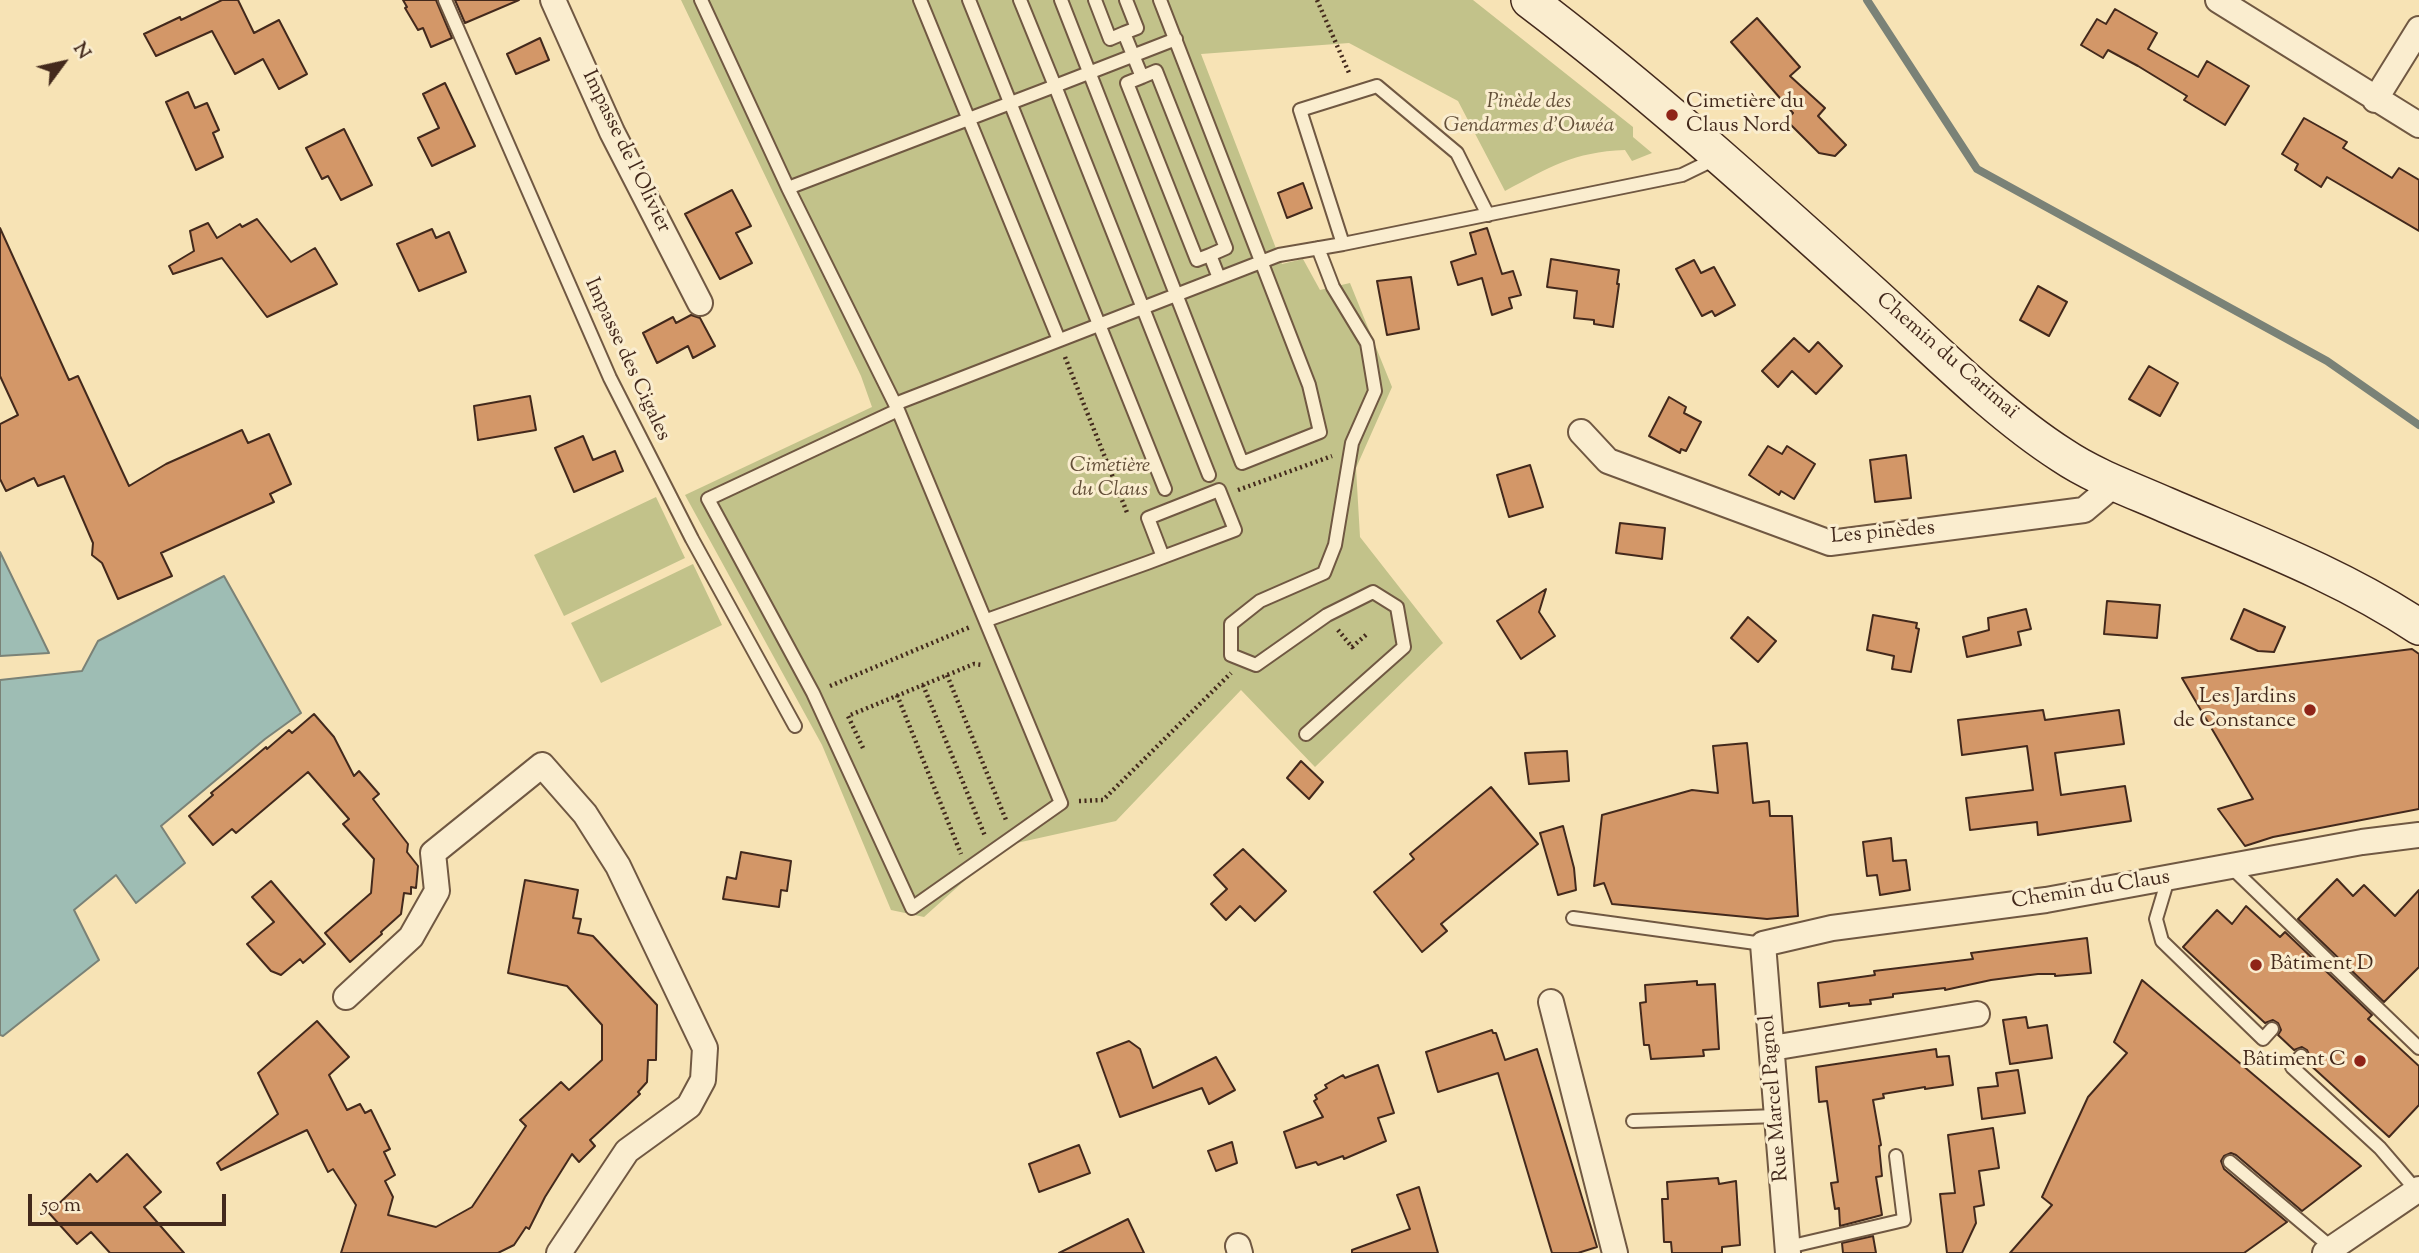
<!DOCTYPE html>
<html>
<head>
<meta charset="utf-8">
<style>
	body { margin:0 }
	#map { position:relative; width:2419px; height:1253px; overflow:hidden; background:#f7e3b5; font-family:"Sorts Mill Goudy",serif }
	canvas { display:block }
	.north { position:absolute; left:28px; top:28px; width:70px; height:70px; -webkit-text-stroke:5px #faedcf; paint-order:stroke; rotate:57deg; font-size:19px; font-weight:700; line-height:28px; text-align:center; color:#43291c }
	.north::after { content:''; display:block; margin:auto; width:24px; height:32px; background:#43291c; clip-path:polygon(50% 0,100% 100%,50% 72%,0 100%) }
	.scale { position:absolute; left:28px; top:1194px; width:198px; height:32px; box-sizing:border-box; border:4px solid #43291c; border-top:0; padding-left:9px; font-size:21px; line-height:24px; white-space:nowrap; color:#43291c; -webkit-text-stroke:5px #faedcf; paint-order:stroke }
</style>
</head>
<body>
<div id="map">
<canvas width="2419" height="1253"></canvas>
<div class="north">N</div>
<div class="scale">50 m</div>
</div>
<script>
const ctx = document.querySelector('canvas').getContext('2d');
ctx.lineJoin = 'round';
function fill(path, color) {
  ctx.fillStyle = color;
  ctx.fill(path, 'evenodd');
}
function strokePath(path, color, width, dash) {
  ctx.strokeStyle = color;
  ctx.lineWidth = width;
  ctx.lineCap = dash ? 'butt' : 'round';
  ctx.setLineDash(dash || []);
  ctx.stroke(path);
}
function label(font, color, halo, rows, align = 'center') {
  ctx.font = font + ' "Sorts Mill Goudy",serif';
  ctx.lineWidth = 6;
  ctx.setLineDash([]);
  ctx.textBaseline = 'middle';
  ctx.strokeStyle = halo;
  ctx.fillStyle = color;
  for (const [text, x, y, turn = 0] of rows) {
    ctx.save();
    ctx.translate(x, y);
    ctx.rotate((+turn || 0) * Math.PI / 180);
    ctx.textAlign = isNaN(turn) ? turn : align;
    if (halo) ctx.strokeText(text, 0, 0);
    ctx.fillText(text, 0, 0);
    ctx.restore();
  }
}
fill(new Path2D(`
	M681 0H1473L1633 127V137L1652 153 1632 161 1625 150C1573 152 1550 167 1505 191L1458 101 1349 43 1201 54 1282 264 1303 259 1320 290 1350 283 1392 387 1356 468 1360 537 1443 643 1315 767 1241 690 1116 821 1003 846 924 917 891 910 822 745 685 495 872 407 861 376Z
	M656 497 685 558 564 616 534 555Z
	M693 564 722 625 601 683 571 623Z`), '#c2c28a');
const water = new Path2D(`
	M0 552 49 653 0 656Z
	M224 576 301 713 265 739 161 826 185 863 136 903 116 875 74 910 99 960 3 1036 0 1035V680L82 671 98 641Z`);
fill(water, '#9ebdb4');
strokePath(water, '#7a8277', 2);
strokePath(new Path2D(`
	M1867 0 1977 169 2327 361 2419 425`), '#7a8277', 8);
const building = new Path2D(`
	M222 0H238L254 33 279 20 307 74 279 89 263 59 235 74 212 31 156 56 144 34 180 17 181 20Z
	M403 0H436L452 38 431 47 423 28 418 30 405 8 407 7Z
	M455 0H519L465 23Z
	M2115 9 2157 33 2148 49 2198 77 2207 61 2249 86 2225 125 2184 100 2187 96 2138 66 2108 50 2103 58 2081 45 2097 19 2106 24Z
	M1757 18 1800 67 1790 76 1825 108 1818 116 1846 145 1835 156 1819 153 1786 120 1793 113 1731 42Z
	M540 38 549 60 516 74 507 54Z
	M445 83 475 146 432 166 418 138 439 128 423 94Z
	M188 92 195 108 207 103 219 130 213 133 223 157 196 170 166 102Z
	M2304 118 2347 142 2343 148 2392 178 2399 168 2419 180V231L2327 177 2321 187 2295 170 2298 164 2282 154Z
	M344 129 372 185 341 200 328 176 322 179 306 148Z
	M1303 183 1312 208 1287 218 1278 193Z
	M732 190 751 226 736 233 752 263 720 279 685 214Z
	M257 219 291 262 315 248 337 284 267 317 222 258 173 274 169 266 194 251 190 231 208 223 217 238 240 224 242 227Z
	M0 228 69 380 78 376 129 486 166 464 242 430 248 443 269 434 291 484 270 494 274 502 161 553 172 576 118 599 102 563 92 555 93 543 64 476 38 486 34 478 6 491 0 479V424L18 415 0 376Z
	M1487 228 1502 274 1513 271 1521 295 1509 298 1512 308 1492 315 1482 278 1458 285 1451 262 1476 254 1470 233Z
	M432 229 436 238 449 232 466 272 419 291 397 244Z
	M1551 259 1619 270 1617 284H1619L1613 327 1594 324V320L1574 318 1577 291 1547 287Z
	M1694 260 1701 273 1714 267 1735 305 1715 316 1712 311 1702 316 1676 269Z
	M1411 277 1419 329 1387 335 1377 281Z
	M2038 286 2067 302 2049 336 2020 320Z
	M691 315 700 318 715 346 693 358 688 346 657 363 643 333 673 317 676 323Z
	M1794 338 1809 352 1818 342 1842 366 1816 394 1792 371 1778 387 1762 371Z
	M2149 366 2178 383 2160 416 2129 399Z
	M530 396 536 430 478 440 474 406Z
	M1669 397 1686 407 1684 413 1701 422 1686 451 1681 449 1680 453 1649 436Z
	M583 436 593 460 615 451 623 471 574 492 555 448Z
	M1768 446 1782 454 1787 446 1815 464 1794 499 1781 491 1779 495 1749 475Z
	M1906 455 1911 498 1875 502 1870 460Z
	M1530 465 1543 507 1509 517 1497 475Z
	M1620 523 1665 528 1662 559 1616 553Z
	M1546 589 1539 612 1555 636 1521 659 1497 621Z
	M2107 601 2160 605 2157 638 2104 634Z
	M2026 609 2031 629 2018 632 2021 645 1967 657 1963 637 1989 630 1988 618Z
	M2244 609 2285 627 2274 652 2258 651 2231 639Z
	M1873 615 1917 623 1916 628 1919 629 1911 672 1892 669 1894 656 1867 650Z
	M1748 617 1776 641 1758 662 1731 638Z
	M2412 649 2419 654V809L2273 837 2245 846 2218 809 2253 799 2182 678Z
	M2043 710 2045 720 2119 710 2124 744 2055 753 2061 795 2125 786 2131 821 2038 835 2037 822 1970 830 1966 798 2033 790 2027 746 1962 755 1958 720Z
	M314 714 334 737 354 776 359 771 379 794 373 799 408 844 407 852 418 866 416 888 411 887V894L404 893 401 914 381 932 382 934 350 962 325 933 371 893 374 859 343 824 349 819 308 772 236 833 232 829 213 845 189 816 213 795 211 793 222 784 266 747 267 749 289 730 292 733Z
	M1747 743 1753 803 1769 801 1770 816H1792L1798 916 1767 919 1612 904 1604 883 1594 886 1602 815 1692 790 1718 793 1713 746Z
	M1567 751 1569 781 1529 784 1525 753Z
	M1301 761 1323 782 1309 799 1287 778Z
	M1491 787 1538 844 1441 924 1447 931 1422 952 1374 892 1414 859 1410 854Z
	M1563 826 1574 868 1576 890 1558 895 1540 833Z
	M1891 838 1893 861 1906 860 1910 890 1880 895 1877 875 1867 876 1863 842Z
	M1243 849 1286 891 1255 921 1240 906 1226 920 1211 904 1227 889 1214 875Z
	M741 852 791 861 787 891 781 890 779 907 723 899 727 877 736 879Z
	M2337 879 2353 896 2364 885 2395 916 2419 890V967L2384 1002 2298 919Z
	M525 880 578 890 573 918 581 919 578 933 593 936 657 1005 656 1060H648L647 1082 638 1092 640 1094 590 1140 595 1146 579 1162 572 1154 545 1197 529 1229 526 1227 514 1245 498 1253H341L356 1205 333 1169 328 1172 307 1130 221 1170 217 1163 278 1114 258 1073 317 1021 349 1057 329 1075 347 1110 360 1104 365 1113 371 1110 390 1149 384 1152 395 1175 385 1181 393 1197 388 1215 436 1227 472 1207 526 1126 520 1120 561 1082 569 1090 602 1060V1025L567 986 508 973Z
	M271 881 325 944 303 963 300 959 281 975 271 971 247 944 274 922 252 897Z
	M2246 906 2280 937 2285 932 2372 1015 2368 1019 2419 1066V1105L2389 1137 2307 1062 2310 1057 2307 1050 2302 1047 2294 1050 2278 1035 2281 1030 2278 1023 2273 1020 2265 1023 2183 947 2217 910 2232 924Z
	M2087 938 2091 973 2055 976V974H2038L1991 980 1945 990V988L1893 994V997L1870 1000 1871 1004 1849 1006V1003L1820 1007 1818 983 1875 975 1874 971 1973 959 1971 953Z
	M2142 980 2361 1166 2302 1211 2236 1155 2231 1153 2224 1156 2221 1161 2224 1169 2287 1222 2244 1253H2010L2052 1205 2042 1197 2088 1097 2127 1053 2114 1042Z
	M1697 981V985L1715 984 1719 1049 1703 1050 1704 1056 1651 1059 1649 1045H1644L1640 1003 1646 1002 1645 985Z
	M2026 1017 2028 1028 2047 1025 2052 1058 2010 1064 2003 1020Z
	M1492 1030 1493 1033H1496L1505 1060 1537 1049 1597 1247 1578 1253H1552L1498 1073 1438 1092 1426 1052Z
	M1129 1041 1140 1049 1153 1088 1216 1057 1235 1090 1209 1104 1202 1088 1120 1117 1097 1053Z
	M1936 1049 1937 1057 1949 1056 1953 1085 1925 1089V1087L1883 1094 1884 1098 1873 1100 1881 1145 1879 1146 1882 1176 1876 1177 1882 1215 1840 1226 1839 1208 1835 1209 1831 1183 1838 1182 1827 1101 1819 1102 1816 1067Z
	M1378 1065 1394 1113 1378 1118 1386 1141 1344 1159 1343 1156 1318 1165 1316 1162 1296 1168 1284 1132 1323 1117 1314 1101 1317 1099 1315 1095 1327 1088 1325 1085 1343 1075 1345 1078Z
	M2018 1070 2025 1113 1982 1119 1978 1088 1998 1086 1996 1073Z
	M1993 1128 1999 1168 1979 1171 1984 1205 1974 1207 1976 1223 1962 1253H1947L1940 1194 1955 1193 1948 1135Z
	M1232 1142 1237 1163 1216 1171 1208 1151Z
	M1079 1145 1090 1173 1039 1192 1029 1164Z
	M127 1154 161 1192 144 1207 184 1253H110L91 1232 77 1244 49 1213 90 1174 97 1182Z
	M1718 1178 1719 1184 1736 1181 1740 1245 1722 1247V1253H1672L1671 1242H1664L1662 1199H1668L1667 1182Z
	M1419 1187 1438 1253H1352V1250L1410 1229 1397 1195Z
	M1128 1219 1144 1253H1059Z
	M1873 1236 1876 1253H1843L1842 1243Z`);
fill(building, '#d39768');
strokePath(building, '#43291c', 2);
const lane = new Path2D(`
	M445 0 610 378 692 539 795 726
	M701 0 788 188 895 404
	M920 0 1059 340
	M969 0 1165 489
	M1020 0 1055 86 1176 39
	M1061 0 1242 463 1320 432 1309 385 1160 0
	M1095 0 1110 39 1124 33
	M1126 0 1137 28 1124 33 1142 77 1156 71 1226 248 1210 255 1219 278
	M1142 77 1127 83 1197 260 1210 255
	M788 188 1055 86 1209 475
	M1488 215 1457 153 1377 86 1300 110 1343 244 1682 175 1717 158
	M898 410 1061 803 912 908 813 693 708 499 898 410 895 404 1279 255 1343 244
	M987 620 1147 563 1235 530 1219 490 1148 518 1163 557
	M1306 734 1404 647 1397 607 1373 592 1327 615 1256 665 1231 655V624L1260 601 1324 573 1335 545 1352 443 1375 391 1367 343 1333 287 1318 248
	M2232 868 2419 1048
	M2168 879 2156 919 2162 941 2263 1039 2272 1029
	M1573 918 1763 944
	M2301 1056 2292 1067 2380 1148 2417 1191
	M1633 1121 1777 1116
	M2230 1162 2332 1248
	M1788 1247 1904 1220 1896 1156`);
const street = new Path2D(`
	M553 0 612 132 700 303
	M2218 0 2419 125
	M2375 100 2419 29
	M1581 432 1608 461 1830 543 2084 510 2116 483
	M346 997 411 937 437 891 433 853 542 765 585 814 618 866 705 1048 703 1080 689 1106 627 1151 559 1253
	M1551 1002 1615 1253
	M1772 1048 1977 1014
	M1238 1246 1240 1253
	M1788 1253 1763 944 1832 928 2046 900 2362 842 2419 835
	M2325 1253 2419 1189`);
const secondary = new Path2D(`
	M1529 0C1648 90 1758 190 1869 290 1929 344 1995 412 2062 455 2093 476 2132 490 2166 505 2252 542 2341 575 2419 627`);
strokePath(lane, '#705842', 16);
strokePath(street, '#705842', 28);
strokePath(secondary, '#43291c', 38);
strokePath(new Path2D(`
	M1317 0 1350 75
	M1065 357 1128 515
	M1238 490 1332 456
	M1338 630 1352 647 1367 634
	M947 675 1006 820
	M923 685 985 836
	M830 686 970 627
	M897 695 961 854
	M863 748 848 716 974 664 983 665
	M1079 801 1103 800 1231 673`), '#43291c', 4.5, [2, 3.5]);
strokePath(lane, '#faedcf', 12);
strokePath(street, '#faedcf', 24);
strokePath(secondary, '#faedcf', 35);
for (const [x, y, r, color] of [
	[1672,115,7,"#8f2418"],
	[2310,710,7,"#8f2418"],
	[2256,965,7,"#8f2418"],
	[2360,1061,7,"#8f2418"]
]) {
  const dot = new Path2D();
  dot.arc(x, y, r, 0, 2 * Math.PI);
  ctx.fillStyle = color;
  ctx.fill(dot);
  strokePath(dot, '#faedcf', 2.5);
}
label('italic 21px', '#634f38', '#faedcf', [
	["Pinède des",1529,103],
	["Gendarmes d'Ouvéa",1529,127],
	["Cimetière",1110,467],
	["du Claus",1110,491]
]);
label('21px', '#43291c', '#faedcf', [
	["Cimetière du",1686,103],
	["Claus Nord",1686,127],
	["Les Jardins",2296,698,"right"],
	["de Constance",2296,722,"right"],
	["Bâtiment D",2270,965],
	["Bâtiment C",2346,1061,"right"]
], 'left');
label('21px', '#43291c', '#faedcf', [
	["Impasse de l'Olivier",625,152,64],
	["Chemin du Carimaï",1946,357,41],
	["Impasse des Cigales",626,360,65],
	["Les pinèdes",1883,534,-5],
	["Chemin du Claus",2091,891,-9],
	["Rue Marcel Pagnol",1776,1098,-95]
]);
</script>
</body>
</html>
